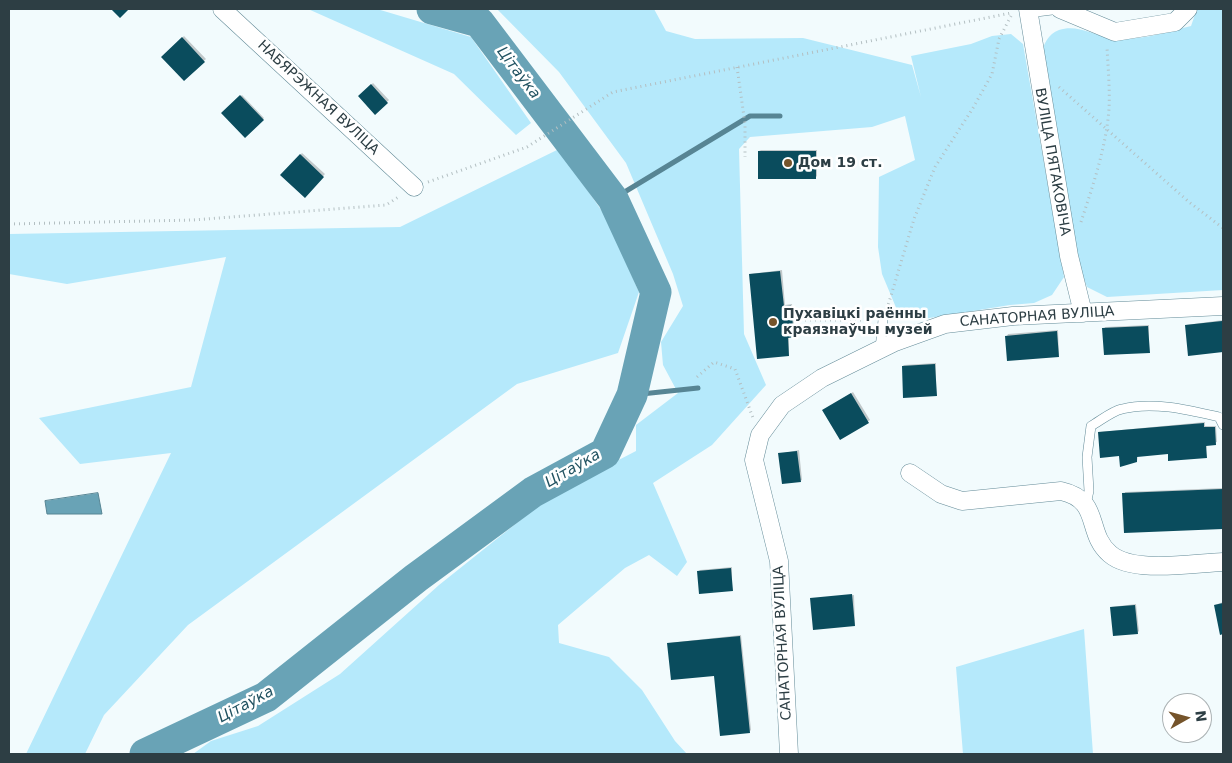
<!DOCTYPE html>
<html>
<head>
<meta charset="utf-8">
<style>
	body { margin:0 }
	#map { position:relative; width:1232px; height:763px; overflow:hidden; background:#f2fbfd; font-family:"DejaVu Sans",sans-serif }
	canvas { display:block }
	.frame { position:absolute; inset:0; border:10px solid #2d3e44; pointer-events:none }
	.north { position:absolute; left:1162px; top:693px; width:50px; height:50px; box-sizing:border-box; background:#fff; border:1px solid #abb2b4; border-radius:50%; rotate:83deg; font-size:14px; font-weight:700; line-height:20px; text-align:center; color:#2d3e44 }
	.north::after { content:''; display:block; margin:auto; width:18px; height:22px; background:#75542b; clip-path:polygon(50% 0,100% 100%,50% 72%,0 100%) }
</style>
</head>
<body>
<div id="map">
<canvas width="1232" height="763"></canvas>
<div class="frame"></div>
<div class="north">N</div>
</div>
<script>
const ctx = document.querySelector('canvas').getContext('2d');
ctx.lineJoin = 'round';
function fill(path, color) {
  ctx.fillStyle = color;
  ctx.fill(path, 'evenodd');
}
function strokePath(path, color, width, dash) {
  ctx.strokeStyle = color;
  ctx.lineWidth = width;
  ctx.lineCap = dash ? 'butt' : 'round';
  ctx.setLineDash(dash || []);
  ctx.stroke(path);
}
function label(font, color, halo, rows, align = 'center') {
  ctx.font = font + ' "DejaVu Sans",sans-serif';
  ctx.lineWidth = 5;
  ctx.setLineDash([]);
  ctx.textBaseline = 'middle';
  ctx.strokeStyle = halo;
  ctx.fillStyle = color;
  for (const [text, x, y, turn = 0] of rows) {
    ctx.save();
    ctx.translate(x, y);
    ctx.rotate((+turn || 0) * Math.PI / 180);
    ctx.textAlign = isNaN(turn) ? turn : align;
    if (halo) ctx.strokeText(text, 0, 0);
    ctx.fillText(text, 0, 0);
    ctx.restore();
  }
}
fill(new Path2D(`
	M308 9H377L471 37 531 123 516 135 454 74Z
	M497 9H654L666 31 695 39 803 38 912 65 921 97 911 56 971 44 992 36 1011 34 1023 44 1064 277 1052 295 1034 303 1010 305 917 320 900 317 882 274 878 247 879 177 915 160 905 116 872 127 750 137 739 149 744 334 766 385 712 445 653 483 687 562 677 576 649 555 625 568 558 625 559 643 609 657 642 690 675 741 687 754H193L211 741 258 726 340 674 439 585 553 494 636 451V425L678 393 663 365 661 342 683 306 673 274 626 163 559 72Z
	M1197 9H1223V290L1107 297 1087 287 1080 268 1041 54C1044 44 1048 34 1059 30 1077 24 1093 35 1111 38 1138 42 1166 32 1191 26Z
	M559 149 606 217 639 292 618 353 517 384 188 625 104 715 85 754H26L171 453 80 464 39 418 191 387 226 257 67 284 9 274V234L400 227Z
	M1084 629 1093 754H963L956 667Z`), '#b5e9fb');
const water = new Path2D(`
	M98 493 102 514H47L45 501Z`);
fill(water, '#69a3b6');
strokePath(water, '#578594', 1);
fill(new Path2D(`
	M184 36 206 59 184 79 163 57Z
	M373 83 389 100 375 113 360 96Z
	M242 95 264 118 245 136 223 113Z
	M761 150H817V176L816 177 759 151Z
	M302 153 325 174 305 196 282 175Z
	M782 270 785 305 792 304 795 334 789 336V355L750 274Z
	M1223 320V351L1189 355 1186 325Z
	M1149 325V351L1104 329 1105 327Z
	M1058 330 1059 355 1007 336 1008 334Z
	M936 363V395L903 366 904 365Z
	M853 392 870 420 840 439 825 409Z
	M1205 422V426H1216L1217 442 1207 444 1206 457 1169 453 1138 455 1137 461 1120 455 1100 432Z
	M799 450 802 480 800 481 779 454Z
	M1223 488V528L1125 532V492Z
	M732 567V590L698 572 700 570Z
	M854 595 855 625 811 599Z
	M1223 602V633H1221L1215 605Z
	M1136 604 1139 631 1137 633 1111 607Z
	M741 635 751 730 749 732 715 674 669 643Z`), '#0003');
strokePath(new Path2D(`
	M613 199 750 116H780
	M632 395 698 388`), '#578594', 5);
strokePath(new Path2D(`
	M145 754 266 697 416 578 533 492 605 453 632 395 656 292 613 199 479 22 432 9`), '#69a3b6', 31);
fill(new Path2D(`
	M111 9H129L120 18Z
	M182 37 205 62 184 81 161 57Z
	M371 84 388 103 375 115 358 96Z
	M240 95 264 120 245 138 221 113Z
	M758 151H816V179H758Z
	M300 154 324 177 305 198 280 175Z
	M780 271 784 306 791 305 794 337 788 338 789 356 757 359 749 274Z
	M1222 321 1223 352 1188 356 1185 325Z
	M1148 326 1150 353 1104 355 1102 328Z
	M1057 331 1059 357 1007 361 1005 336Z
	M935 364 937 396 903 398 902 366Z
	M851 393 869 423 840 440 822 410Z
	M1204 423V427H1215L1216 445 1206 446 1207 458 1168 461V454L1137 457V462L1120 467 1119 456 1100 458 1098 432Z
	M797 451 801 482 782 484 778 453Z
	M1223 489V529L1124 533 1122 493Z
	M731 568 733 591 699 594 697 571Z
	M852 594 855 626 813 630 810 598Z
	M1223 603V634L1220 635 1214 605Z
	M1135 605 1138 634 1113 636 1110 607Z
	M740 636 750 733 720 736 714 676 671 680 667 643Z`), '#0a4c5d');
const lane = new Path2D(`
	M1028 13 1060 9
	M880 349 883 320
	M1086 504 1089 491 1087 457 1091 426C1100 421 1112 411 1122 409 1153 401 1189 410 1219 417L1223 425`);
const street = new Path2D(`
	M222 9 414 187
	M1028 9 1069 256 1083 313
	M1060 9 1115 32 1175 22 1188 9
	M910 473 941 494 962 501 1061 491C1102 500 1085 533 1110 554 1133 574 1194 563 1223 562
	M789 754 779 561 754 460 760 435 782 405 822 378 895 342 945 324 1013 316 1223 306`);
strokePath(lane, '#638b98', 10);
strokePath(street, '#638b98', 19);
strokePath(new Path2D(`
	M737 67 745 124V157
	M1059 87 1189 202 1223 228
	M428 182 527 147 613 92 1011 13
	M1081 222C1093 185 1106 148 1109 109 1110 89 1108 67 1107 47
	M9 224 193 220 386 205 400 196
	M887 309 914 219 935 167 973 108 992 74 999 39 1011 16
	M805 320H871
	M697 377 714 362 735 369 753 418`), '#b3bfc2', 3, [1, 4]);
strokePath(lane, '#fff', 9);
strokePath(street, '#fff', 18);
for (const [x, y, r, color] of [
	[788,163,5,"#75542b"],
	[773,322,5,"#75542b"]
]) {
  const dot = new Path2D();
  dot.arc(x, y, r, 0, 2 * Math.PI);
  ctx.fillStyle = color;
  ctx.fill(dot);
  strokePath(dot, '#fff', 2);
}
label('14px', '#2d3e44', '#fff', [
	["НАБЯРЭЖНАЯ ВУЛІЦА",318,98,43],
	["ВУЛІЦА ПЯТАКОВІЧА",1052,162,80],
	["САНАТОРНАЯ ВУЛІЦА",1037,317,-4],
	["САНАТОРНАЯ ВУЛІЦА",783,643,-93]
]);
label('bold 14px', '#2d3e44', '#fff', [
	["Дом 19 ст.",798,163],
	["Пухавіцкі раённы",783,314],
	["краязнаўчы музей",783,330]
], 'left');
label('italic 15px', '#215261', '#fff', [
	["Цітаўка",518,73,53],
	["Цітаўка",573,469,-30],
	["Цітаўка",246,705,-28]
]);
</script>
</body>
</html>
